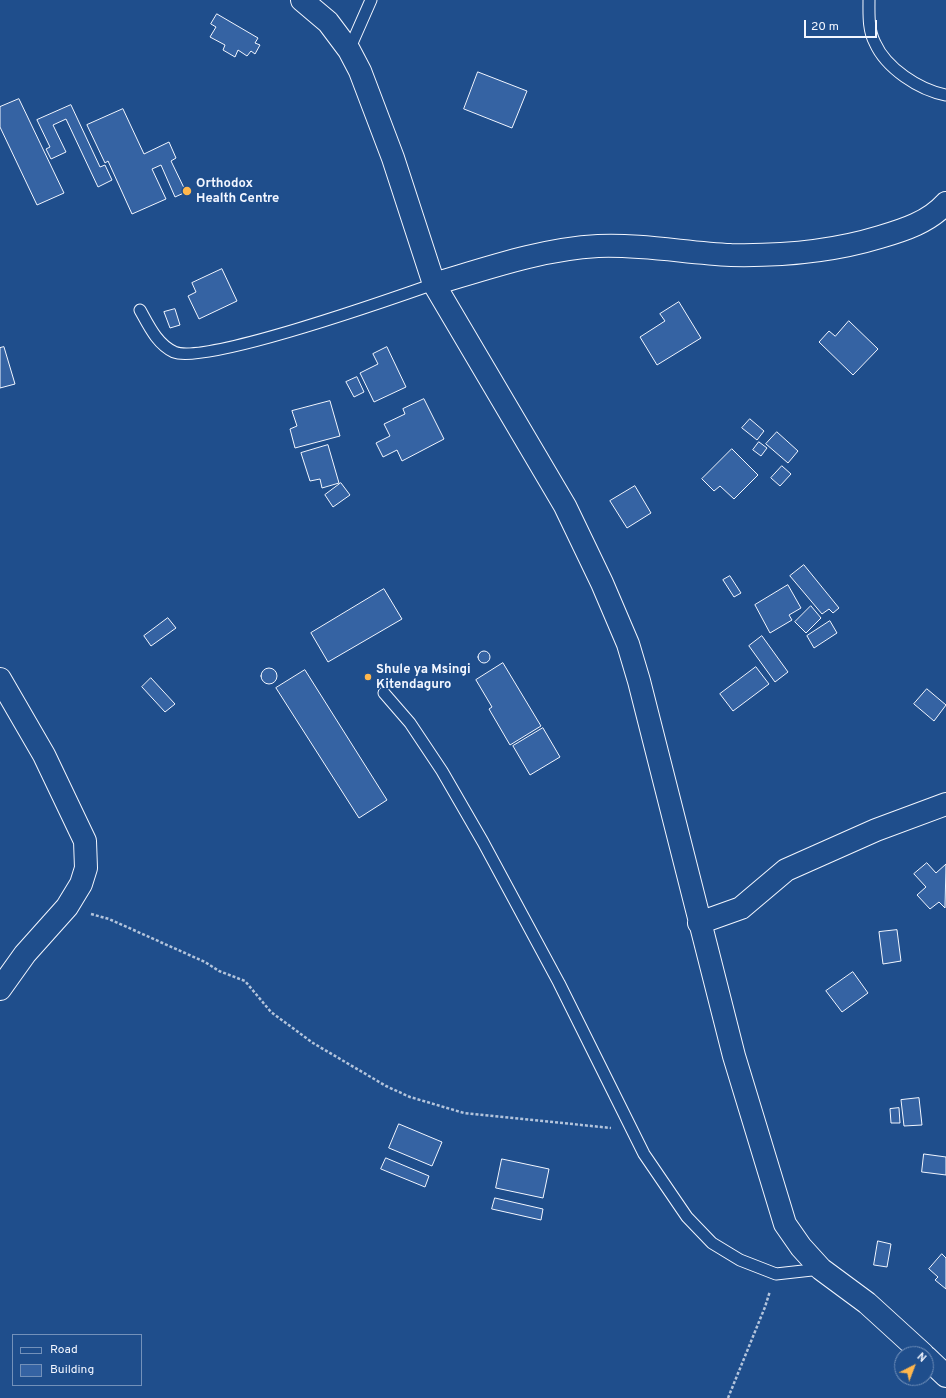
<!DOCTYPE html>
<html>
<head>
<meta charset="utf-8">
<style>
	body { margin:0 }
	#map { position:relative; width:946px; height:1398px; overflow:hidden; background:#1f4e8c; font-family:Overpass,sans-serif }
	canvas { display:block }
	.legend { position:absolute; left:12px; top:1334px; width:130px; height:52px; box-sizing:border-box; background:#1f4e8c; border:1px solid #7391ba; margin:0; padding:5px 7px; list-style:none; font-size:12px; color:#f2f6ff }
	.legend li { display:flex; align-items:center; gap:8px; height:20px }
	.legend b { width:20px; border:1px solid #7391ba }
	.north { position:absolute; left:894px; top:1346px; width:40px; height:40px; box-sizing:border-box; background:#1f4e8c; border:1px solid #7391ba; border-radius:50%; rotate:42deg; font-size:11px; font-weight:700; line-height:16px; text-align:center; color:#f2f6ff }
	.north::after { content:''; display:block; margin:auto; width:14px; height:18px; background:#ffb74d; clip-path:polygon(50% 0,100% 100%,50% 72%,0 100%) }
	.scale { position:absolute; left:804px; top:20px; width:73px; height:18px; box-sizing:border-box; border:2px solid #f2f6ff; border-top:0; padding-left:5px; font-size:12px; line-height:14px; white-space:nowrap; color:#f2f6ff; -webkit-text-stroke:3px #1f4e8c; paint-order:stroke }
</style>
</head>
<body>
<div id="map">
<canvas width="946" height="1398"></canvas>
<ul class="legend">
<li><b style="height:5px;background:#1f4e8c"></b>Road</li>
<li><b style="height:11px;background:#3563a3"></b>Building</li>
</ul>
<div class="north">N</div>
<div class="scale">20 m</div>
</div>
<script>
const ctx = document.querySelector('canvas').getContext('2d');
ctx.lineJoin = 'round';
function fill(path, color) {
  ctx.fillStyle = color;
  ctx.fill(path, 'evenodd');
}
function strokePath(path, color, width, dash) {
  ctx.strokeStyle = color;
  ctx.lineWidth = width;
  ctx.lineCap = dash ? 'butt' : 'round';
  ctx.setLineDash(dash || []);
  ctx.stroke(path);
}
function label(font, color, halo, rows, align = 'center') {
  ctx.font = font + ' Overpass,sans-serif';
  ctx.lineWidth = 3;
  ctx.setLineDash([]);
  ctx.textBaseline = 'middle';
  ctx.strokeStyle = halo;
  ctx.fillStyle = color;
  for (const [text, x, y, turn = 0] of rows) {
    ctx.save();
    ctx.translate(x, y);
    ctx.rotate((+turn || 0) * Math.PI / 180);
    ctx.textAlign = isNaN(turn) ? turn : align;
    if (halo) ctx.strokeText(text, 0, 0);
    ctx.fillText(text, 0, 0);
    ctx.restore();
  }
}
const building = new Path2D(`
	M217 14 258 38 255 43 260 45 255 54 251 51 247 56 238 50 235 57 223 50 225 45 210 37 216 27 211 24Z
	M478 72 527 91 512 128 464 109Z
	M19 99 64 193 37 205 0 127V107Z
	M71 105 100 167 105 165 112 180 98 187 66 119 53 125 66 152 51 159 46 149 50 147 37 120Z
	M123 109 144 154 169 142 176 158 171 161 186 192 175 197 161 165 152 169 166 199 132 214 108 161 105 163 87 125Z
	M222 269 237 301 199 319 188 296 196 292 192 283Z
	M679 302 701 338 657 365 640 337 665 321 660 314Z
	M175 309 180 325 170 328 164 312Z
	M849 321 878 349 853 375 819 342 829 331 835 336Z
	M4 347 15 384 0 388V348Z
	M387 347 406 387 374 402 360 373 378 364 373 354Z
	M357 377 364 392 354 397 346 382Z
	M424 399 444 439 402 461 397 450 383 457 376 443 390 436 384 424 405 414 403 409Z
	M330 401 340 436 295 448 290 429 297 426 292 411Z
	M750 419 764 431 757 440 742 428Z
	M777 432 798 451 788 463 766 444Z
	M759 442 767 448 761 456 753 450Z
	M328 445 339 483 322 488 320 479 310 481 301 453Z
	M732 449 758 475 734 499 720 486 714 491 702 479Z
	M782 466 791 474 780 486 771 478Z
	M341 483 350 495 333 507 325 495Z
	M635 486 651 513 627 528 610 501Z
	M804 565 839 608 833 613 829 609 822 614 790 576Z
	M730 576 741 593 734 597 723 580Z
	M788 585 801 608 789 615 792 620 770 633 755 605Z
	M384 589 402 619 328 662 311 633Z
	M811 606 821 618 806 633 795 622Z
	M168 618 176 628 151 646 144 636Z
	M830 621 837 633 814 648 807 636Z
	M762 636 788 672 775 682 749 646Z
	M478 657a6 6 0 1 1 12 0a6 6 0 1 1-12 0Z
	M503 663 541 726 510 745 489 709 492 707 476 680Z
	M756 667 769 684 733 711 720 694Z
	M261 676a8 8 0 1 1 16 0a8 8 0 1 1-16 0Z
	M305 670 387 800 359 818 276 688Z
	M151 678 175 704 165 712 142 687Z
	M927 689 946 705 934 721 914 704Z
	M543 728 560 757 530 775 513 746Z
	M927 863 936 873 946 864 945 908 939 902 930 909 917 895 926 887 914 874Z
	M897 930 901 961 883 964 879 932Z
	M853 972 868 993 842 1012 826 991Z
	M919 1098 922 1125 904 1126 901 1100Z
	M899 1108 900 1123H891L890 1109Z
	M399 1124 442 1142 432 1166 389 1148Z
	M924 1154 946 1157V1175L922 1172Z
	M386 1158 429 1176 425 1187 381 1169Z
	M502 1159 549 1169 543 1198 496 1188Z
	M495 1198 543 1209 541 1220 492 1209Z
	M878 1241 891 1244 887 1267 874 1265Z
	M942 1254 946 1258V1289L935 1280 938 1277 929 1269Z`);
fill(building, '#3563a3');
strokePath(building, '#f2f6ff', 1);
const lane = new Path2D(`
	M869 0C869 14 868 30 875 43 886 68 919 90 946 95
	M349 50 371 0
	M140 310C149 326 157 344 174 352 205 365 394 298 434 284
	M384 693 410 723 442 771 483 842 559 983 644 1154 687 1217 712 1243 740 1260 776 1274 821 1269`);
const street = new Path2D(`
	M302 0 328 22 349 50 360 71 393 158 434 284 565 506 602 583 628 644 639 681 734 1056 785 1224 801 1247 821 1269 867 1303 923 1354
	M434 284C488 268 542 249 598 246 642 244 687 253 731 255 782 256 831 252 880 237 904 230 929 222 946 203
	M0 679 44 755 85 841 86 868 81 884 67 907 25 954 0 989
	M699 923 741 908 786 870 876 830 946 804
	M926 1357 946 1376`);
strokePath(lane, '#f2f6ff', 13);
strokePath(street, '#f2f6ff', 24);
strokePath(new Path2D(`
	M91 914 109 919 205 962 219 971 245 981 271 1012 313 1043 386 1086 410 1097 464 1113 611 1128
	M728 1398 765 1307 770 1291`), '#b3c4dc', 2.5, [3, 2]);
strokePath(lane, '#1f4e8c', 11);
strokePath(street, '#1f4e8c', 22);
for (const [x, y, r, color] of [
	[187,191,5,"#ffb74d"],
	[368,677,4,"#ffb74d"]
]) {
  const dot = new Path2D();
  dot.arc(x, y, r, 0, 2 * Math.PI);
  ctx.fillStyle = color;
  ctx.fill(dot);
  strokePath(dot, '#1f4e8c', 1.5);
}
label('bold 13px', '#f2f6ff', '#1f4e8c', [
	["Orthodox",196,184],
	["Health Centre",196,199],
	["Shule ya Msingi",376,670],
	["Kitendaguro",376,685]
], 'left');
</script>
</body>
</html>
